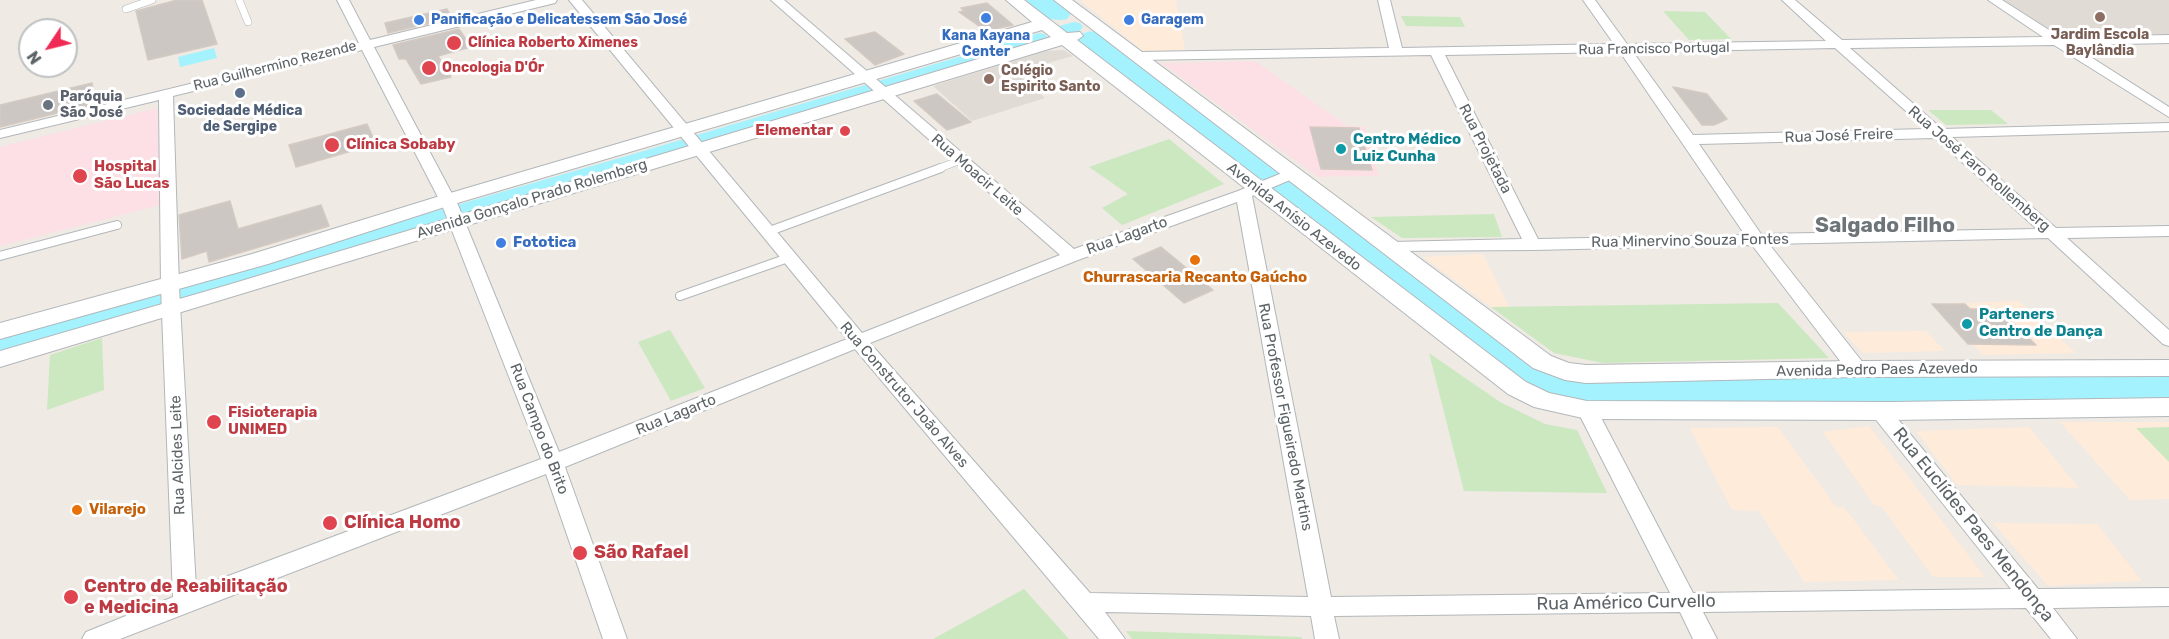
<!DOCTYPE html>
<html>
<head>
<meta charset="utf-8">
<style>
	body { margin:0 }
	#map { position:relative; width:2169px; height:639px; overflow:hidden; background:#efeae4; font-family:Rubik,sans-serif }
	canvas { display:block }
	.north { position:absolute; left:18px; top:18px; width:60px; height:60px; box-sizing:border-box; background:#fff; border:2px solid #bec1c2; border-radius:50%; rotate:235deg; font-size:16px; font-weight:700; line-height:24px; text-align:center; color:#5c6366 }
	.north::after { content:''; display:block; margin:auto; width:21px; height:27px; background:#f02a54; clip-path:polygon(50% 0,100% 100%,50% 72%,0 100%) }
</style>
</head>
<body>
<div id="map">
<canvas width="2169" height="639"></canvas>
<div class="north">N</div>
</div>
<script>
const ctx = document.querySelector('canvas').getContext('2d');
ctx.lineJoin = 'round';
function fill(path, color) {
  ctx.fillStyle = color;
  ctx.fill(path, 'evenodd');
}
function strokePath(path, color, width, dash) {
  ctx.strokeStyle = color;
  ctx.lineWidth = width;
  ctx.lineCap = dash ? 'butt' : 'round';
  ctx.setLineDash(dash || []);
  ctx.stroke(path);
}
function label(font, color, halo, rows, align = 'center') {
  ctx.font = font + ' Rubik,sans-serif';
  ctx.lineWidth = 6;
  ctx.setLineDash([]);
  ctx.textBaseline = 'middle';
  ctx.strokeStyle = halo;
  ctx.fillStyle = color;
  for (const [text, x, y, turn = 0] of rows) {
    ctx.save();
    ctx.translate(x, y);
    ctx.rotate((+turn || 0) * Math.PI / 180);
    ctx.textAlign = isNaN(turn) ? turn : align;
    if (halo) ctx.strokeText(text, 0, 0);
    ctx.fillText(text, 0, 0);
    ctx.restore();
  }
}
fill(new Path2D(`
	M1080 0H1176L1185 50 1144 52Z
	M1483 254 1509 307H1491L1423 257Z
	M2019 301 2076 353 1983 355 1932 304Z
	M1926 331 1945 351 1863 353 1843 332Z
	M2060 422H2169V499L2130 500Z
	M1869 426 1985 577H1933L1881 506 1874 505 1823 432Z
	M1778 427 1836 507H1844L1899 580 1804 582 1759 511 1732 510 1690 428Z
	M2029 427 2079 488 1957 485 1916 431Z
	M1993 523 2097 524 2142 581 2048 586Z`), '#ffebda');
fill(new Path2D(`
	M2004 0H2169V34L2060 36Z
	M1064 50 1073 56 1015 72 1045 98 972 121 933 86 1045 51Z`), '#e1dbd5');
fill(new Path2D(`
	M1255 61 1346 125 1365 127 1379 176 1318 177 1161 63Z
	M157 108 161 205 0 246V147Z`), '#fce0e6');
fill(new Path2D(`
	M1663 11 1705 12 1731 39 1689 40Z
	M1401 16 1460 17 1465 27 1406 26Z
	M1928 110H1991L2008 124 1946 125Z
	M1169 139 1224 184 1122 225 1102 208 1128 194 1089 167Z
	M1494 214 1502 237 1402 238 1371 217Z
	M1778 303 1829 358 1603 363 1554 353 1491 307Z
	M670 330 705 388 671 401 638 342Z
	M102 338 104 390 47 410 50 355Z
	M1429 353 1500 402 1545 424 1577 430 1607 493 1464 491Z
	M2169 427V462L2136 428Z
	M1024 589 1069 639H933Z
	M1126 631 1302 637V639H1132Z`), '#cbe8c0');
fill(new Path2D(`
	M214 48 217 58 180 67 178 57Z`), '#a5f2ff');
fill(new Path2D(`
	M1074 22 1080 23 1083 27C1078 34 1067 36 1059 34L1056 30 1059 26Z
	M1039 33 1045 34 1048 38 1045 42 654 160 0 353V337L640 152Z`), '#a5f2ff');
fill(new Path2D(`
	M1026 0H1058L1071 13 1067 19C1050 23 1036 14 1026 0Z
	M1091 31 1101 34 1531 353 1567 374 2169 370V400L1576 405C1548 401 1524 390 1501 373L1081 46 1076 40 1081 34Z`), '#a5f2ff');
const building = new Path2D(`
	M177 0H202L217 44 148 60 136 11Z
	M987 3 1013 25 986 31 959 12 964 11 961 8Z
	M447 9 452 18 388 33 385 23Z
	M459 29 471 47 438 56 451 77 421 84 406 59H399L393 45Z
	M875 32 904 54 875 65 845 39Z
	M92 83 95 104 0 127V105Z
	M1673 87 1707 94 1727 119 1714 125H1702Z
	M937 94 971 122 947 130 914 101Z
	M367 124 376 144 296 167 289 145Z
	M1310 127 1359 128 1372 170 1321 169Z
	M230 201 238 229 321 205 329 226 209 262 207 251 182 259 179 215Z
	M1161 247 1213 290 1184 303 1133 259Z
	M1932 304H1965L1970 309H1999L2036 345 1968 344Z`);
fill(building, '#ccc7c3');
strokePath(building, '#d4cac2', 1.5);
const serviceFar1 = new Path2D(`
	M239 0 248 22
	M126 9 152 0
	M937 169 961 160`);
const service = new Path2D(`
	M767 232 941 168
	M0 256 117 225
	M680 296 788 258`);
const minor = new Path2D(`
	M337 0H349L370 40 536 0H557L555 3 374 47 458 205 559 452 847 339 569 0H582L862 333 1060 255 771 0H784L1074 249 1238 191 1287 171H1297L1300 174 1297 177 1252 196 1331 597 1670 593 1577 410 1580 405 1587 403 1594 405 1597 410 1693 593 2011 589 1873 416 1870 411 1873 406 1880 404 1887 406 2038 589 2169 588V606L2053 608 2077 639H2051L2026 608 1703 612 1717 639H1693L1680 612 1334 616 1339 639H1315L1311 616 1105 612 1125 639H1099L855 349 565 467 627 639H603L546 474 120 639H82L86 632 173 597 161 287 159 100 0 138V130L359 43ZM362 50 442 205 541 459 196 588 179 287 173 96ZM1237 202 1308 597 1090 593 870 343 1078 260Z
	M1378 0H1390L1402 48 1614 44 1583 0H1595L1627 44 1826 41 1782 0H1795L1842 40 2043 37 1988 0H2002L2060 37 2169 35V43L2072 45 2169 107V117L2054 45 1850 48 1942 129 2169 123V131L1952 137 2056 228 2169 226V236L2067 238 2169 330V346L2163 344 2048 238 1769 244 1864 364 1866 369 1864 374 1857 375 1850 374 1752 245 1533 250 1386 251 1384 247 1392 242 1522 239 1431 55 1139 60 1132 56 1139 52 1389 48ZM1835 48 1926 129 1693 135 1633 52ZM1620 52 1745 235 1538 239 1445 55ZM1935 138 2037 229 1761 234 1699 144Z`);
const tertiary = new Path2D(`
	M1006 0H1024L1067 33 1080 32 1083 36 1077 40 1526 382 1549 393 1587 401 1893 402 2169 398V416L1893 420 1587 419 1534 407 1508 394 1062 45 0 367V351L231 284 1051 37 1042 30 454 204 268 264 0 339V323L252 254 440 196 1032 22Z
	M1054 0H1072L1551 356 1569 363 1586 365 1857 361 2169 360V376L1857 377 1586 383 1565 380 1533 368Z`);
strokePath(serviceFar1, '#b2b7ba', 8);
strokePath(service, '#b2b7ba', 10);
strokePath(minor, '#b2b7ba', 2);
strokePath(tertiary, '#b2b7ba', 2);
strokePath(serviceFar1, '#fff', 7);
strokePath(service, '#fff', 8);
fill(minor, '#fff');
fill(tertiary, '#fff');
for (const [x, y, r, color] of [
	[2100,17,6,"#8d6e63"],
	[986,18,6,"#3f7fe0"],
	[419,20,6,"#3f7fe0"],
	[1129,20,6,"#3f7fe0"],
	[454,43,8,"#e0444e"],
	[429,68,8,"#e0444e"],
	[989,79,6,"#8d6e63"],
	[240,93,6,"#5c6f8a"],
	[48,105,6,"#6b7280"],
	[845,131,6,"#e0444e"],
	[332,145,8,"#e0444e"],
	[1341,149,6,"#0f9aa8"],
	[80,176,8,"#e0444e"],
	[501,243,6,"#3f7fe0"],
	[1195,260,6,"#e8710a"],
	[1967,324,6,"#0f9aa8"],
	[214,422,8,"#e0444e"],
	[77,510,6,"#e8710a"],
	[330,523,8,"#e0444e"],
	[580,553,8,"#e0444e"],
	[71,597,8,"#e0444e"]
]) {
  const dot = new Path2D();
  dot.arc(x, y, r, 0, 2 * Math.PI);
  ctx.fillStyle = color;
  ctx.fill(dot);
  strokePath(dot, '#fff', 2);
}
label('bold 14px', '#366cbe', '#fff', [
	["Panificação e Delicatessem São José",431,20],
	["Garagem",1141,20],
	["Kana Kayana",986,36,"center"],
	["Center",986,52,"center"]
], 'left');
label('bold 14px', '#785e54', '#fff', [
	["Jardim Escola",2100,35],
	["Baylândia",2100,51],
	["Colégio",1001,71,"left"],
	["Espirito Santo",1001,87,"left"]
]);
label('bold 14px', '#be3a42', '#fff', [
	["Clínica Roberto Ximenes",468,43],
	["Oncologia D'Ór",442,68]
], 'left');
label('14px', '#5c6366', '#fff', [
	["Rua Francisco Portugal",1654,49,-1],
	["Rua Guilhermino Rezende",275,66,-14]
]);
label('bold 14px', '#5b616d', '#fff', [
	["Paróquia",60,97],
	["São José",60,113]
], 'left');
label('bold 14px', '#4e5e75', '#fff', [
	["Sociedade Médica",240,111],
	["de Sergipe",240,127]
]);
label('bold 15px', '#be3a42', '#fff', [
	["Elementar",833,131,"right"],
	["Clínica Sobaby",346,145],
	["Hospital",94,167],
	["São Lucas",94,184],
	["Fisioterapia",228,413],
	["UNIMED",228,430]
], 'left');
label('15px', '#5c6366', '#fff', [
	["Rua José Freire",1839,136,-2],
	["Rua Projetada",1485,149,63],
	["Rua José Faro Rollemberg",1979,169,41],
	["Rua Moacir Leite",977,175,41],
	["Avenida Gonçalo Prado Rolemberg",532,199,-17],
	["Avenida Anísio Azevedo",1294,217,38],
	["Rua Lagarto",1127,236,-20],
	["Rua Minervino Souza Fontes",1690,241,-1],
	["Avenida Pedro Paes Azevedo",1877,370,-1],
	["Rua Construtor João Alves",904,395,49],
	["Rua Lagarto",676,415,-22],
	["Rua Professor Figueiredo Martins",1285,417,79],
	["Rua Campo do Brito",539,429,69],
	["Rua Alcides Leite",178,455,-92]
]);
label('bold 15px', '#0d838f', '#fff', [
	["Centro Médico",1353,140],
	["Luiz Cunha",1353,157],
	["Parteners",1979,315],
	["Centro de Dança",1979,332]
], 'left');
label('bold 15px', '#366cbe', '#fff', [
	["Fototica",513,243]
], 'left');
label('bold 15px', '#c56008', '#fff', [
	["Churrascaria Recanto Gaúcho",1195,278],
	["Vilarejo",89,510,"left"]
]);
label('bold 18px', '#be3a42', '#fff', [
	["Clínica Homo",344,523],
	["São Rafael",594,553],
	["Centro de Reabilitação",84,587],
	["e Medicina",84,608]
], 'left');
label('18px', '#5c6366', '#fff', [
	["Rua Euclídes Paes Mendonça",1973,525,51],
	["Rua Américo Curvello",1626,603,-1]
]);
label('bold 21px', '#6d7578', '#fff', [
	["Salgado Filho",1885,226]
]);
</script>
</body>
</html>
